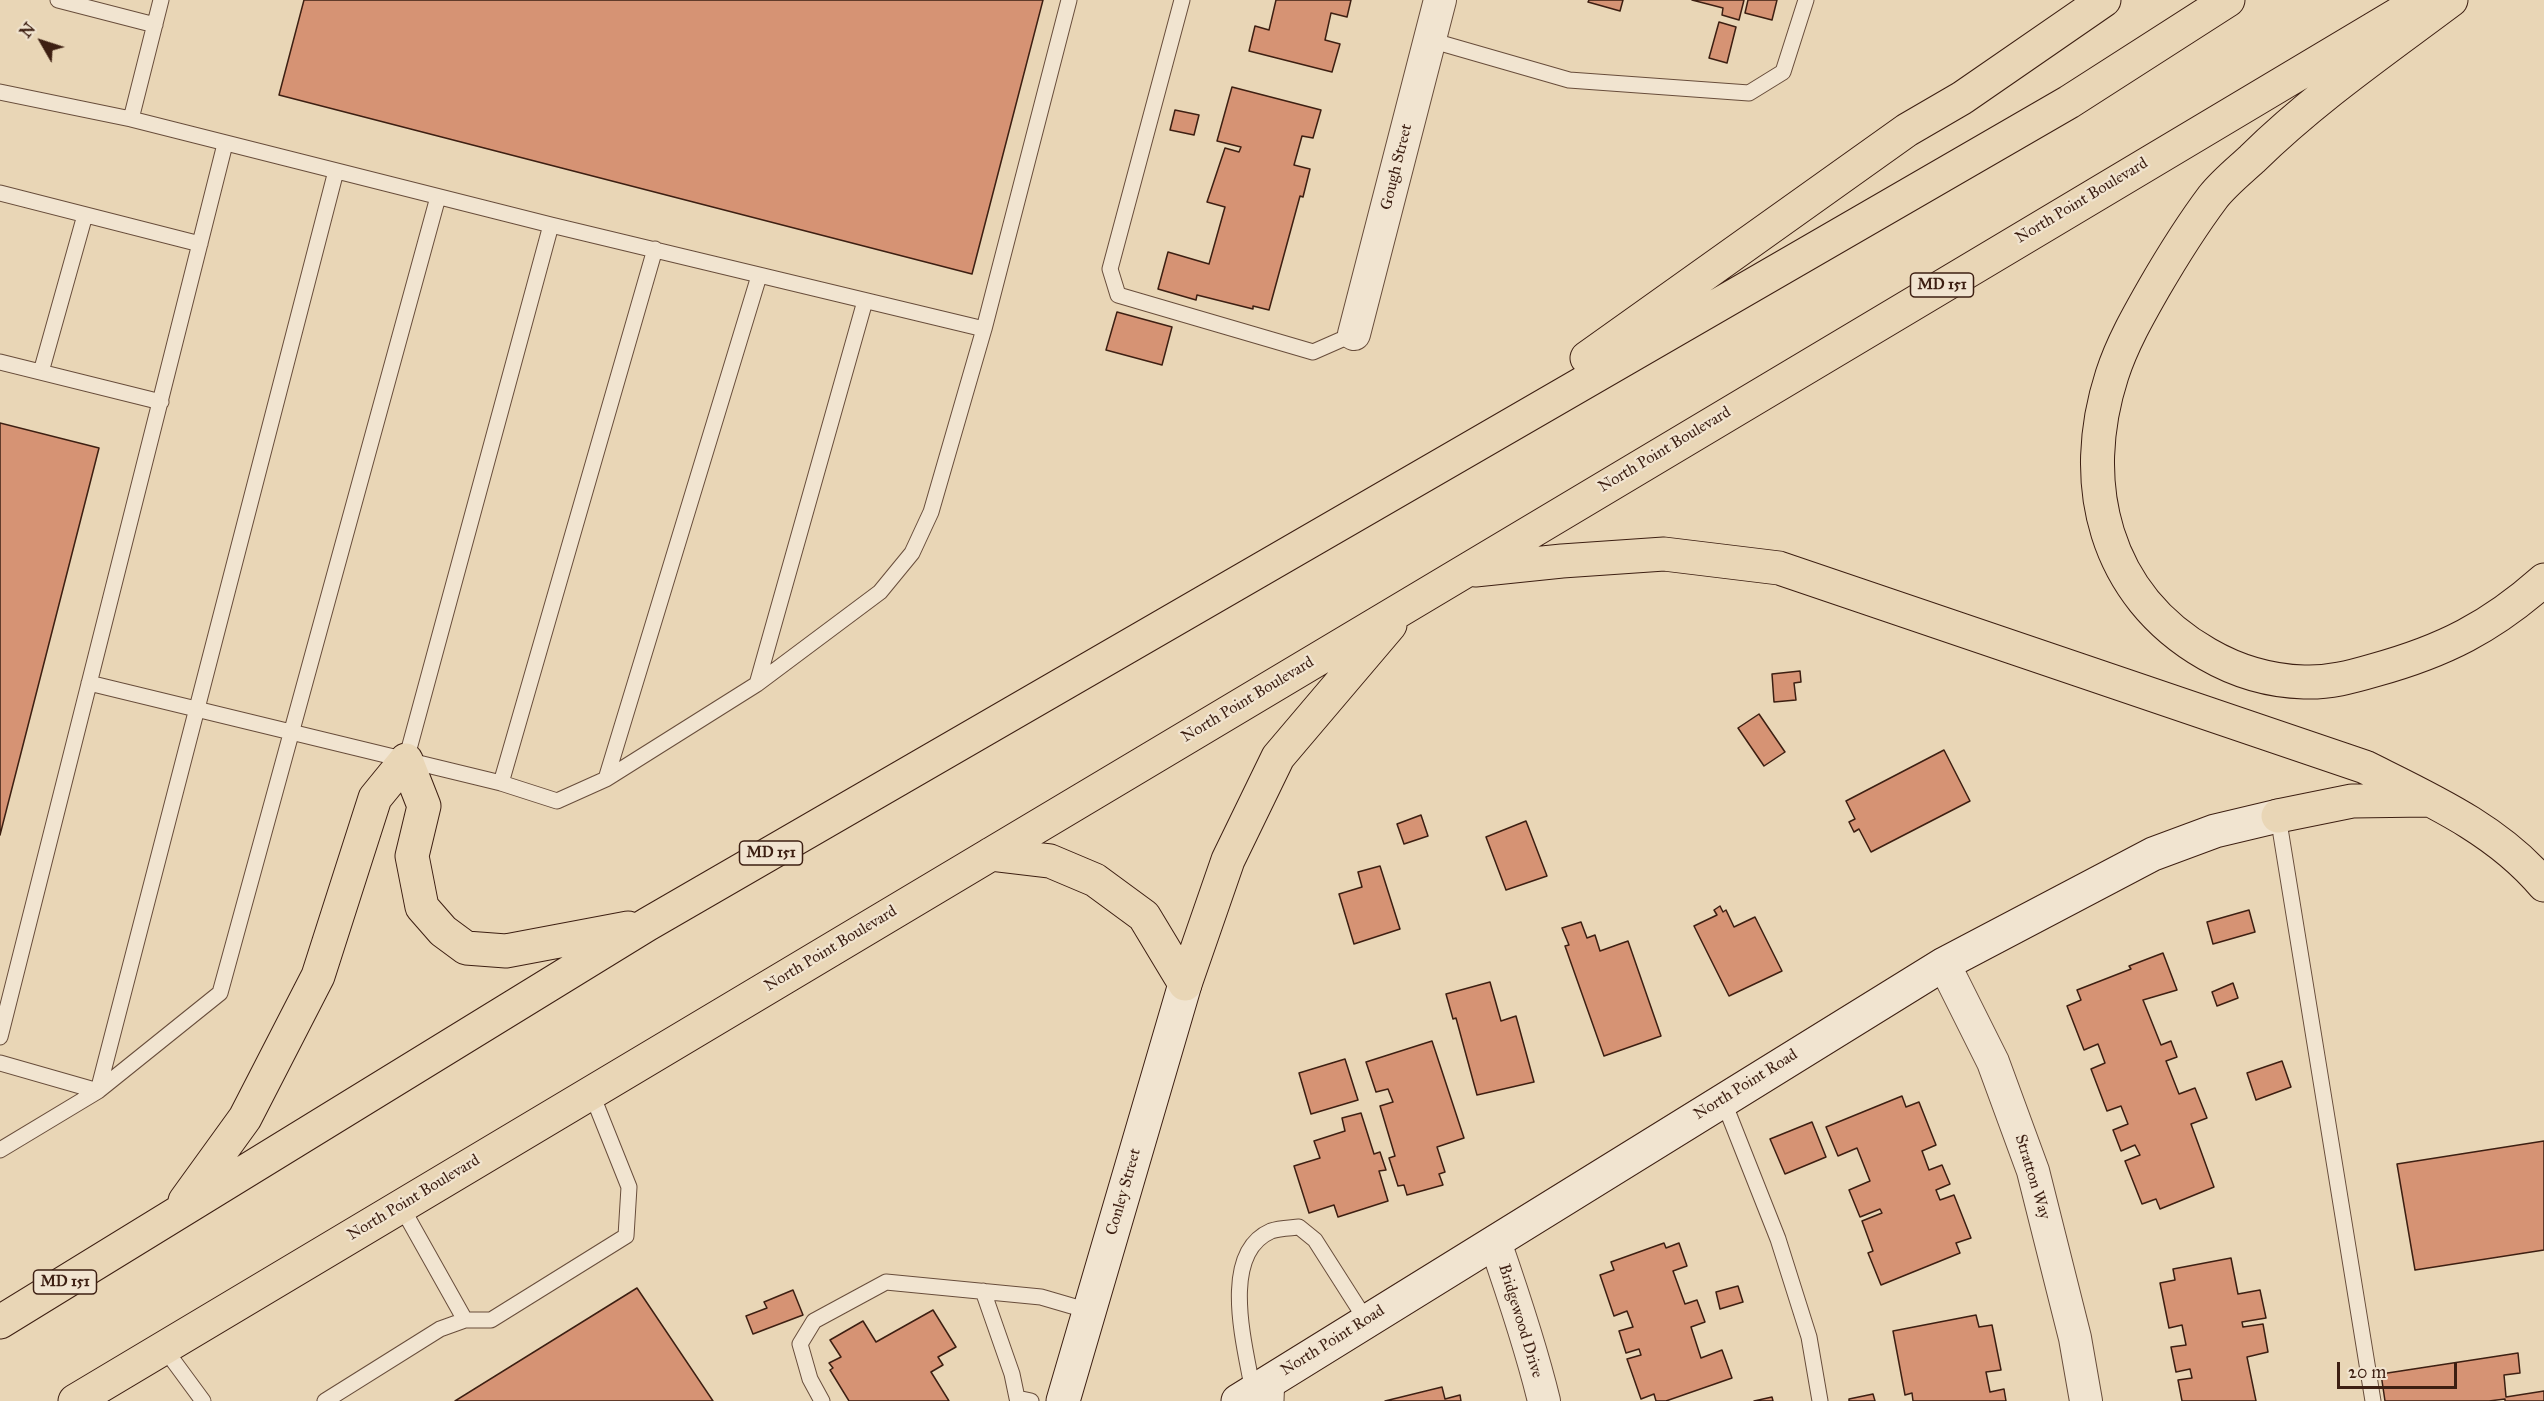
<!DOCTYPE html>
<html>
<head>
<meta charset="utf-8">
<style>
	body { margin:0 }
	#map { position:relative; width:2544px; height:1401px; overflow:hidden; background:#e9d6b6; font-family:"IM FELL Great Primer",serif }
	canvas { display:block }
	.north { position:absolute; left:12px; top:12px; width:60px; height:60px; -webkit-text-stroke:4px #f1e4d0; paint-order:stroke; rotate:309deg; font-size:16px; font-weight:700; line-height:24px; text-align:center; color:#3d1f12 }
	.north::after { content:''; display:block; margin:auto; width:21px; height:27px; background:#3d1f12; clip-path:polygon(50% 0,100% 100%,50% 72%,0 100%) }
	.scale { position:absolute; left:2337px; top:1362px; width:120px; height:27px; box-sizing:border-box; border:3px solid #3d1f12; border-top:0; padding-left:8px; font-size:18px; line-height:21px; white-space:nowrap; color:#3d1f12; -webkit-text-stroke:4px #f1e4d0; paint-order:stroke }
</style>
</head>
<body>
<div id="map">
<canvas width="2544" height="1401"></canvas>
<div class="north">N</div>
<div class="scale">20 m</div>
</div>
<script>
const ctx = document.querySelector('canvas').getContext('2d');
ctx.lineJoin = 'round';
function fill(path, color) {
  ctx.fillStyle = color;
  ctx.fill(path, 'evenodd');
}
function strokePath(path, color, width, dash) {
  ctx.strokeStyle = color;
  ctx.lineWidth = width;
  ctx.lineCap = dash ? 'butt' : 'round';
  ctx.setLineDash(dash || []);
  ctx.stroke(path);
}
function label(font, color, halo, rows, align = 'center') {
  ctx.font = font + ' "IM FELL Great Primer",serif';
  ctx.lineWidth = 4.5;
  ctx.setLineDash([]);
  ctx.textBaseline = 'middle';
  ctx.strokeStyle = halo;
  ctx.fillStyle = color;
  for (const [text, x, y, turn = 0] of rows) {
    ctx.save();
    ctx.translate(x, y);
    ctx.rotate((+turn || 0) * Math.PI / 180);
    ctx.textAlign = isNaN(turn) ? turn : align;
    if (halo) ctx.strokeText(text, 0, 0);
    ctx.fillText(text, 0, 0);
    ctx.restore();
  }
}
const building = new Path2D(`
	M304 0H1043L972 274 279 95Z
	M1276 0H1351L1347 17 1331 13 1325 40 1340 44 1332 72 1249 51 1255 26 1269 30Z
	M1589 0H1623L1620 11 1588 2Z
	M1692 0H1744L1739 20 1722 15 1723 8Z
	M1748 0H1777L1772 20 1745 13Z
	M1719 22 1736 27 1727 63 1709 58Z
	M1232 87 1321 110 1313 138 1302 136 1294 165 1310 169 1303 197 1300 196 1269 310 1253 306V309L1197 295 1196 300 1158 289 1168 252 1209 264 1225 207 1207 202 1225 148 1239 152 1241 147 1217 141Z
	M1175 110 1199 115 1194 135 1170 130Z
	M1117 312 1172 327 1162 365 1106 350Z
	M0 423 99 448 0 835Z
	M1800 671 1801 682 1794 683 1796 700 1774 702 1772 674Z
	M1759 714 1785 752 1764 766 1738 728Z
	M1944 750 1970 801 1871 852 1859 829 1854 832 1849 822 1855 819 1846 801Z
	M1421 815 1428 836 1404 844 1397 824Z
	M1526 821 1547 876 1506 890 1486 837Z
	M1380 866 1400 929 1354 944 1339 894 1362 887 1358 872Z
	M1720 906 1723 912 1726 910 1734 927 1755 917 1782 971 1729 996 1694 926 1717 915 1714 910Z
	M2249 910 2255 932 2213 944 2207 922Z
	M1581 922 1587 938 1595 935 1600 951 1628 941 1661 1036 1604 1056 1565 946 1569 945 1562 928Z
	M2163 953 2177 990 2143 1000 2161 1045 2171 1041 2177 1057 2166 1061 2179 1094 2195 1088 2207 1118 2191 1124 2214 1187 2160 1209 2156 1199 2142 1204 2125 1161 2140 1155 2135 1145 2121 1151 2113 1130 2128 1124 2121 1106 2107 1111 2091 1069 2105 1063 2098 1044 2084 1050 2067 1006 2081 1000 2077 990 2131 969 2129 966Z
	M1490 982 1501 1021 1516 1016 1534 1082 1477 1095 1456 1018 1453 1019 1446 994Z
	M2233 983 2238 998 2217 1006 2212 992Z
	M1432 1041 1464 1138 1437 1147 1445 1172 1439 1174 1443 1185 1407 1195 1404 1185 1398 1186 1389 1158 1395 1156 1380 1106 1393 1102 1388 1089 1376 1092 1366 1062Z
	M1345 1059 1358 1100 1311 1114 1299 1073Z
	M2282 1061 2291 1087 2256 1100 2247 1073Z
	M1902 1096 1906 1107 1919 1102 1936 1145 1922 1151 1929 1170 1942 1165 1950 1184 1936 1190 1940 1200 1954 1195 1971 1238 1956 1243 1960 1253 1881 1285 1868 1253 1873 1251 1862 1221 1882 1213 1880 1209 1860 1217 1849 1190 1870 1181 1857 1148 1838 1156 1826 1127Z
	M1361 1113 1374 1154 1380 1152 1386 1170 1379 1171 1388 1201 1338 1217 1334 1205 1309 1213 1294 1166 1320 1158 1314 1141 1345 1131 1342 1118Z
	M1812 1122 1826 1157 1785 1174 1770 1139Z
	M2544 1141V1250L2415 1270 2397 1164Z
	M1664 1243 1666 1248 1679 1243 1687 1266 1673 1271 1685 1304 1697 1300 1705 1322 1691 1327 1701 1358 1722 1350 1732 1378 1666 1401H1656L1654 1394 1641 1399 1627 1359 1641 1355 1639 1349 1626 1353 1619 1331 1633 1327 1627 1311 1614 1316 1600 1275 1614 1270 1611 1262Z
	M2231 1258 2238 1294 2260 1290 2266 1318 2242 1322 2243 1327 2263 1324 2268 1352 2247 1357 2256 1401H2182L2178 1380 2192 1378 2190 1369 2176 1372 2171 1347 2186 1345 2182 1325 2169 1328 2160 1283 2175 1280 2173 1269Z
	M1738 1286 1743 1302 1720 1309 1716 1292Z
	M637 1288 713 1401H455Z
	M793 1290 803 1315 753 1334 746 1316 767 1308 764 1302Z
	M933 1310 956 1347 938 1357 943 1365 931 1372 949 1401H849L830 1370 833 1368 829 1363 841 1357 830 1340 863 1321 876 1342Z
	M1976 1315 1979 1327 1992 1325 2001 1370 1986 1372 1990 1392 2004 1389 2006 1401H1913L1912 1393 1905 1395 1893 1331Z
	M2518 1353 2520 1373 2504 1375 2506 1397 2544 1391V1401H2505V1399L2489 1401H2385L2381 1374Z
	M1442 1387 1445 1399 1460 1395 1461 1401H1385Z
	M1873 1394 1875 1401H1849V1399Z
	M1772 1397 1773 1401H1754Z`);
fill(building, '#d69374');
strokePath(building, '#3d1f12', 1.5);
const lane = new Path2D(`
	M58 0 155 25
	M1182 0 1110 269 1118 295 1313 352 1354 334
	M1430 40 1569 80 1749 93 1783 72 1806 0
	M0 92 131 119 551 225 984 329
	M131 119 161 0
	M0 193 200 244
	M0 362 161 402
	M41 372 85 215
	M89 683 501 783 557 801 606 779 757 684 880 592 912 553 931 512 984 329 1069 0
	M757 684 865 301
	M406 760 551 225
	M606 779 759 276
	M501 783 655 249
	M2278 816 2373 1401
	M0 1037 225 144
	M0 1063 98 1091
	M98 1091 336 171
	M1723 1100 1778 1239 1809 1337 1820 1401
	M0 1150 98 1091 220 993 438 197
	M401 1206 465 1320
	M983 1291 1012 1374 1017 1398 1031 1401
	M164 1348 203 1401
	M1253 1392C1246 1349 1218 1254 1271 1231 1279 1228 1290 1228 1299 1227L1315 1240 1366 1320
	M325 1401 440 1329 465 1320H491L626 1236 629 1187 591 1092
	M822 1401 810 1379 800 1344 814 1321 886 1282 1041 1297 1089 1311
	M1276 1401 1277 1376`);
const street = new Path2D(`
	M1354 334 1440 0
	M1944 964 1993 1062 2033 1171 2075 1338 2086 1401
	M1495 1242C1513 1294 1531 1347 1544 1401`);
const secondary = new Path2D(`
	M1063 1401 1185 984
	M1238 1401 1944 964 2153 854 2215 831 2278 816`);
const primary = new Path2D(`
	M2451 0C2383 51 2313 99 2252 159 2239 171 2224 183 2213 197 2192 225 2172 257 2154 288 2138 316 2122 344 2112 375 2077 483 2104 595 2207 654 2238 672 2268 681 2304 682 2329 683 2351 677 2375 670 2444 651 2491 627 2544 580
	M1587 358 1907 130 1962 98 2104 0
	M1475 570 1562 561 1664 554 1779 568 2365 767C2429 799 2497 829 2544 885
	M2278 816 2352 801 2428 800
	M991 854 1050 861 1095 880 1144 916 1185 984
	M1185 984 1228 860 1278 757 1390 625
	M185 1201 245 1118 318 976 375 798 406 760 424 806 412 856 422 907 443 931 466 948 506 951 628 928
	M0 1322 648 924 2069 102 2228 0
	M75 1401 2422 0`);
strokePath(lane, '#684d3b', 17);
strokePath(street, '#684d3b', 34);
strokePath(secondary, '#3d1f12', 35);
strokePath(primary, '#3d1f12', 35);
strokePath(lane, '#f1e4d0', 15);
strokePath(street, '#f1e4d0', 32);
strokePath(secondary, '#f1e4d0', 33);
strokePath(primary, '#e9d6b6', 33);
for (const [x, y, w] of [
	[1942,285,63],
	[771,853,63],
	[65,1282,63]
]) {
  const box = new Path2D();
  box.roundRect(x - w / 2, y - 12, w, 24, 4.5);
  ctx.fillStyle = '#f1e4d0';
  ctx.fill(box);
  strokePath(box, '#3d1f12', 1.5);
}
label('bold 15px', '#3d1f12', null, [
	["MD 151",1942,285],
	["MD 151",771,853],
	["MD 151",65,1282]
]);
label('16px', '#3d1f12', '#f1e4d0', [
	["Gough Street",1397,167,-76],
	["North Point Boulevard",2082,201,-31],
	["North Point Boulevard",1665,450,-31],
	["North Point Boulevard",1248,700,-31],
	["North Point Boulevard",831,949,-31],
	["North Point Road",1746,1085,-32],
	["Stratton Way",2032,1177,73],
	["Conley Street",1124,1192,-74],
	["North Point Boulevard",414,1198,-31],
	["Bridgewood Drive",1520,1321,73],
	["North Point Road",1333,1341,-32]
]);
</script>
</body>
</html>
